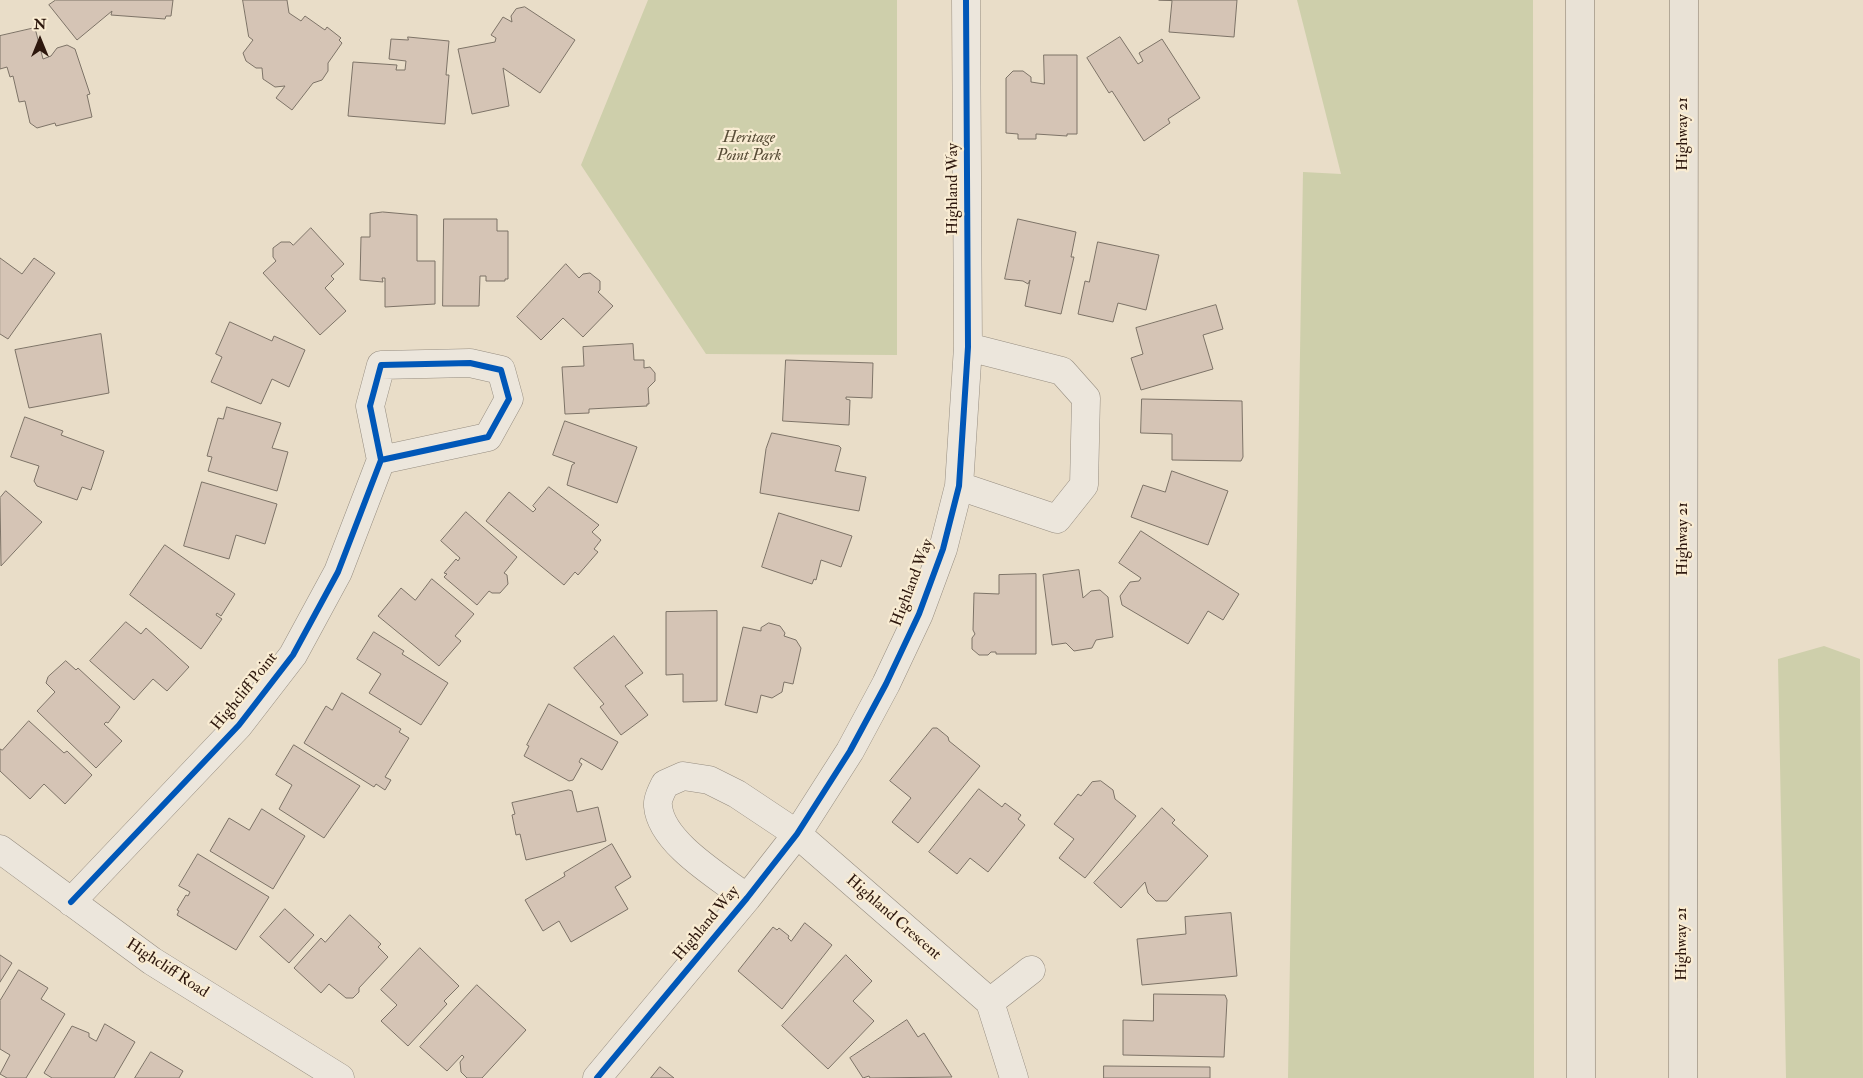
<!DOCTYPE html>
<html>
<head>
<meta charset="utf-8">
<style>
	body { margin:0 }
	#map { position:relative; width:1863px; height:1078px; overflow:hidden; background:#e9ddc8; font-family:"IM FELL Double Pica",serif }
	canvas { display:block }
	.north { position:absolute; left:15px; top:15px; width:50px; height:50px; -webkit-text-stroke:4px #f9ecd3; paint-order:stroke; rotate:0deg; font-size:14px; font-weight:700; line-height:20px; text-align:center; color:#2e180e }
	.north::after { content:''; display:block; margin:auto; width:18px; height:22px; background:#2e180e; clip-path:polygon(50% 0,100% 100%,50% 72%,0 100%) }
</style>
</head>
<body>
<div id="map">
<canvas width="1863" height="1078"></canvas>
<div class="north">N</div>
</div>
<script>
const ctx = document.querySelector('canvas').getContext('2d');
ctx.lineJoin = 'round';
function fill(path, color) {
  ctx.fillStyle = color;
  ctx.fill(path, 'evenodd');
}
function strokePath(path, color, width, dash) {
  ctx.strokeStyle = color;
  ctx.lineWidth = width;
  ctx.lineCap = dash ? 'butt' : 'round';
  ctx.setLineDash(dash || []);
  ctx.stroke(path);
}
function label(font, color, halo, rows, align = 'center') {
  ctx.font = font + ' "IM FELL Double Pica",serif';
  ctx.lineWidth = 4.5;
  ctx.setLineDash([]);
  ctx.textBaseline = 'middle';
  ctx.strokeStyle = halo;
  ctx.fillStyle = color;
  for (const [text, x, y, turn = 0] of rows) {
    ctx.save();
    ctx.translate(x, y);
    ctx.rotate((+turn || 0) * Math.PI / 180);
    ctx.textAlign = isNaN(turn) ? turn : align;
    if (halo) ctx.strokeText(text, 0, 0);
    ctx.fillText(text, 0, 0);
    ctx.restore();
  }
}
fill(new Path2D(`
	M648 0H897V355L706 354 581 165Z
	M1297 0H1533L1534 1078H1288L1303 172 1341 174Z
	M1824 646 1860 659 1863 1078H1786L1778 659Z`), '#cecfab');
const building = new Path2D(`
	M56 0H173L171 16H166L165 19 111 15 112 11 77 40 49 5Z
	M243 0H287L289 13 301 21 305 16 322 28 325 30 327 27 341 38 339 40 342 43 328 63V71L322 80 313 83 292 110 276 98 285 86 275 87 263 79 262 68H256L246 61 243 53 253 40 249 37Z
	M1159 0H1237L1234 37 1169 32 1172 1Z
	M525 7 575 40 540 93 503 68 509 106 472 114 458 49 495 42 496 38 491 35 503 17 512 22 511 16 516 9Z
	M35 28 43 59 51 56 57 48 67 45 75 49 90 94 87 95 92 117 56 126 55 123 37 128 30 123 25 101 19 102 13 76 10 77 7 67 0 69V36Z
	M408 37 449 41 446 75H449L445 124 348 116 353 62 397 65 396 70H405L406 61 389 59 391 39 408 40Z
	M1120 37 1138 64 1143 61 1139 53 1162 39 1200 98 1168 119 1170 123 1144 141 1112 91 1109 93 1087 58Z
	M1044 55H1077V134H1067V136L1036 134V139H1018V134L1006 133V78L1013 71H1023L1031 77V82L1044 84Z
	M383 212 417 215V261H435V304L385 307V278H382L383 282 360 280 361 237H370V214Z
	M444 219H497V231H508V279H505V281H486V276H480L479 306H443Z
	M1018 219 1076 232 1071 257H1074L1061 314 1025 306 1030 280 1028 284 1023 281 1005 279Z
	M311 228 344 264 331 276 334 279 325 288 346 311 320 335 263 273 276 261 273 257V248L281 242H290L293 245Z
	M1098 242 1159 255 1146 310 1118 303 1113 322 1078 314 1085 281 1089 282Z
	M0 258 22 274 34 258 55 273 8 339 0 334Z
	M566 264 579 278 583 274 590 273 600 281V290L598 292 613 306 583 337 563 318 541 340 517 317Z
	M1216 305 1223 329 1203 335 1213 369 1141 390 1131 358 1143 354 1136 328Z
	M230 322 272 341 274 336 305 350 289 387 272 379 261 404 211 382 222 357 216 354Z
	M101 334 109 393 29 408 15 350Z
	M633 344 634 360H644V368L650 367 655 373V381L648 388 649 404H647V406L589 409V413L565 414 562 367 584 366 583 347Z
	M786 360 873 363 872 398 846 397V399L850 400 849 425 783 421Z
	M1142 399 1242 401 1243 457 1241 461 1172 460V434L1141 433Z
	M227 407 281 423 272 448 288 452 277 491 208 471 212 457 207 456 218 418 223 419Z
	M25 417 63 431 61 435 104 451 91 490 82 487 77 500 37 486 34 481 39 466 11 457Z
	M565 421 637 447 617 503 567 485 572 465 575 463 553 455Z
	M772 433 839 446 841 448 835 471 866 477 859 511 760 493 766 449Z
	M1172 471 1228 491 1208 545 1131 517 1143 485 1165 492Z
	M202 482 277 504 265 544 236 535 229 559 184 546Z
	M549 487 599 525 592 532 601 540 594 549 598 552 578 575 575 572 564 585 486 521 509 492 533 512 536 509 533 506Z
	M6 491 42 522 1 566 0 498Z
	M466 512 517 557 504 573 507 575 508 584 500 593H492L489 591 477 605 444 577 447 574 444 573 456 559 458 561 460 558 441 541Z
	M779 513 852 536 841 567 821 560 816 580 814 579 812 584 762 567Z
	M1141 531 1239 594 1223 620 1208 611 1188 644 1122 605 1120 596 1130 582 1139 581 1141 578 1119 563Z
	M165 545 235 594 221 616 217 613 216 615 222 619 201 649 130 595Z
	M1079 570 1083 598 1091 591 1100 590 1108 597 1113 637 1096 640 1092 648 1074 651 1066 643 1052 645 1043 575Z
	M1036 574V654H996V652H991L988 655H979L972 649V638L975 634 973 630 974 593 999 594V575Z
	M432 579 474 614 455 636 461 641 439 666 378 616 401 588 415 600Z
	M717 611V701L683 702V674L666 675V612Z
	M126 622 141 634 146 628 189 667 167 691 153 679 134 700 90 661Z
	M769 623 780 626 785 633 784 636 796 640 801 648 793 684 784 682 782 692 772 698 761 695 757 713 725 705 743 627 761 631V628Z
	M374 632 404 651 402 654 448 683 421 725 369 693 381 674 357 659Z
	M614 636 643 673 625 686 648 715 621 735 600 707 604 704 574 668Z
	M66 661 76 670 78 668 120 707 108 723 106 722 104 724 122 741 96 768 37 711 55 692 46 683 48 677Z
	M342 693 401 729 399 732 409 738 385 777 391 780 385 790 376 784 374 787 304 743 326 706 332 710Z
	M549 704 618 742 602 770 581 758 579 762 582 764 573 780 569 781 524 756 529 746 527 745Z
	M29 721 64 753 67 751 92 775 65 804 44 784 30 799 0 771V749L2 750Z
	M933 728H937L948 737 949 741 980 766 918 843 892 822 911 798 890 781Z
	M294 745 360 786 324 838 279 809 292 785 276 775Z
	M1101 781 1113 790 1115 799 1136 816 1085 878 1059 858 1074 839 1054 824 1078 794 1081 796 1092 782Z
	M979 789 1002 807 1005 803 1021 815 1018 819 1025 825 988 872 970 858 957 874 929 852Z
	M569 790 572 791 577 812 598 807 606 841 526 860 520 834 516 835 512 815 515 814 512 803Z
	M1162 808 1175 820 1172 823 1208 856 1167 901H1156L1148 893 1145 882 1121 908 1094 883Z
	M262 809 305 836 273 889 210 851 229 818 249 830Z
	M612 844 631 877 615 887 628 909 571 942 559 921 543 931 525 900 565 876 564 873Z
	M198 854 269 897 236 950 177 915 179 911 177 910 186 895 188 896 190 892 179 886Z
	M285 909 314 935 289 963 260 937Z
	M1231 913 1237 976 1142 985 1137 939 1186 934 1185 917Z
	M350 915 381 944 378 947 388 957 359 988V992L353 998H346L329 984 321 993 294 968 321 938 325 942Z
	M805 923 832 945 782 1009 738 971 773 927 777 930 779 928 789 936 788 938 791 941Z
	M420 948 459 986 444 1001 447 1004 408 1046 381 1021 397 1005 381 990Z
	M0 955 12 963 0 982Z
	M846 955 872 981 853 1001 874 1021 828 1069 782 1026Z
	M19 970 48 988 41 999 65 1014 26 1078H7L0 1074 10 1055 0 1049V1001Z
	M477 985 526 1030 482 1078H467L461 1072 460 1062 464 1057 462 1055 447 1071 420 1047Z
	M1154 994 1225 995 1227 1000 1224 1057 1123 1055V1020L1153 1021Z
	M907 1020 918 1037 924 1033 952 1077 870 1078 869 1076 863 1078 850 1058Z
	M105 1024 135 1042 114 1078H52L44 1073 72 1026 89 1033V1037L96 1041Z
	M151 1052 183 1071 179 1078H135Z
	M1104 1066 1210 1067V1078H1104Z
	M660 1067 674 1078H651Z`);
fill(building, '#d5c4b5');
strokePath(building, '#7d7367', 1);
const minor = new Path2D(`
	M959 486 1057 519 1084 485 1086 398 1062 371 968 347
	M0 849 152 961 340 1078
	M747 898C720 877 661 843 658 806 657 800 662 790 665 784L683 776 709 780 737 794 797 834 990 1002 1014 1078
	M71 902 239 725 293 655 338 572 381 460 370 406 381 365 470 363 501 370 509 399 488 437 381 460
	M990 1002 1031 970
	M597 1078 747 898 797 834 850 751 886 684 919 614 943 549 959 486 968 347 966 0`);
const major = new Path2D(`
	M1580 0 1581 1078
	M1683 1078 1684 0`);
strokePath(minor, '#968d80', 29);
strokePath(major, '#7d7367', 29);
strokePath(minor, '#ece6dc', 28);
strokePath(major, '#e9e2d6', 28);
strokePath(new Path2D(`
	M71 902 239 725 293 655 338 572 381 460 370 406 381 365 470 363 501 370 509 399 488 437 381 460
	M597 1078 747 898 797 834 850 751 886 684 919 614 943 549 959 486 968 347 966 0`), '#0057b8', 6);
label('16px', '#2e180e', '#f9ecd3', [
	["Highway 21",1684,134,-90],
	["Highland Way",954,189,-90],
	["Highway 21",1684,539,-90],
	["Highland Way",913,583,-69],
	["Highcliff Point",245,692,-51],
	["Highland Crescent",893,918,41],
	["Highland Way",707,924,-50],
	["Highway 21",1683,944,-90],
	["Highcliff Road",167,969,33]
]);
label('italic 16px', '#574c36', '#f9ecd3', [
	["Heritage",749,139],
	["Point Park",749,157]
]);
</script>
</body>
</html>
